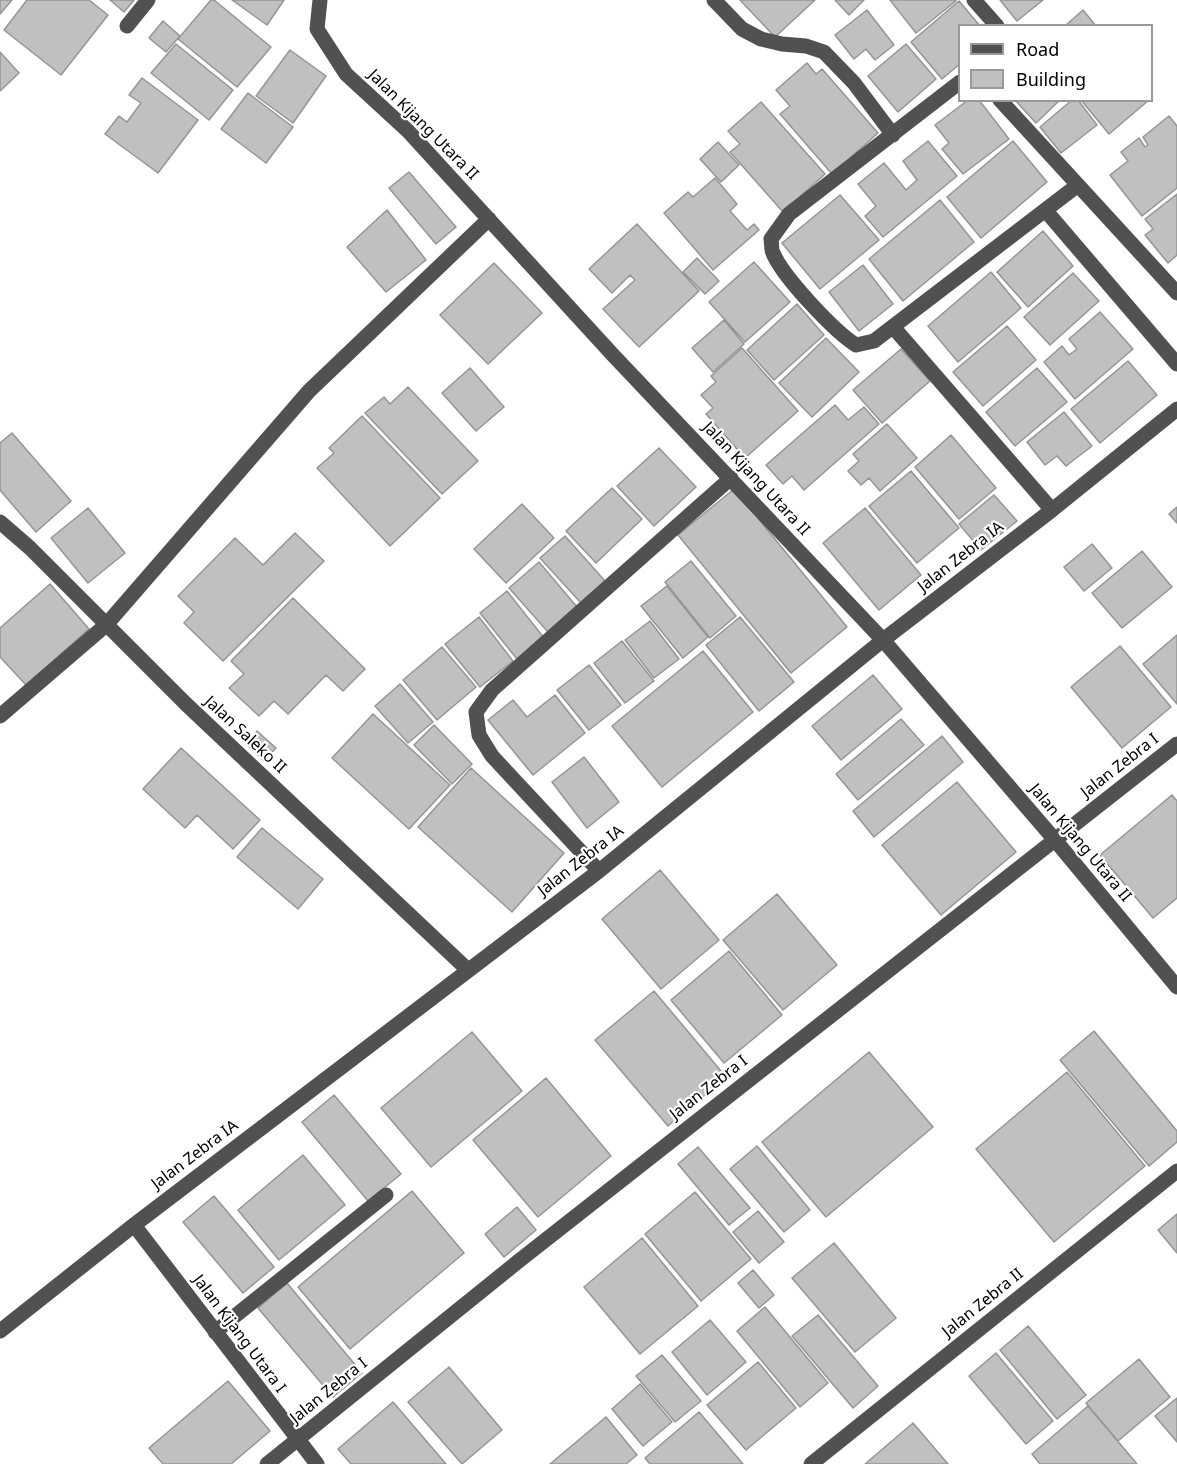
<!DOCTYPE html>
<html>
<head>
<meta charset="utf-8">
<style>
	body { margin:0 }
	#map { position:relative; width:1177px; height:1464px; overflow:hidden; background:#fff; font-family:"Noto Sans",sans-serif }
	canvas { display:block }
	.legend { position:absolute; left:958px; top:24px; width:195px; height:78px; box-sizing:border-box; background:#fff; border:2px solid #999; margin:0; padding:8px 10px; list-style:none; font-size:18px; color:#000 }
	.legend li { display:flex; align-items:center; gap:12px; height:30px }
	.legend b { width:30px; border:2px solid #999 }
</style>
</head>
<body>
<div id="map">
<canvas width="1177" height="1464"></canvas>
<ul class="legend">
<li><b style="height:8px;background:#515151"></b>Road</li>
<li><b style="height:16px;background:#c0c0c0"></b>Building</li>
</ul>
</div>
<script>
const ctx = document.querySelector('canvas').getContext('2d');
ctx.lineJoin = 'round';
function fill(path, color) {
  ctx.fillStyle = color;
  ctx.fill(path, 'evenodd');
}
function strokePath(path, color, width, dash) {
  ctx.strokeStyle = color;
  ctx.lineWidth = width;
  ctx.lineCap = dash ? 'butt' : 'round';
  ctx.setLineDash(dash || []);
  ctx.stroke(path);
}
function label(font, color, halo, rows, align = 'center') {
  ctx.font = font + ' "Noto Sans",sans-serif';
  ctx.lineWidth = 4.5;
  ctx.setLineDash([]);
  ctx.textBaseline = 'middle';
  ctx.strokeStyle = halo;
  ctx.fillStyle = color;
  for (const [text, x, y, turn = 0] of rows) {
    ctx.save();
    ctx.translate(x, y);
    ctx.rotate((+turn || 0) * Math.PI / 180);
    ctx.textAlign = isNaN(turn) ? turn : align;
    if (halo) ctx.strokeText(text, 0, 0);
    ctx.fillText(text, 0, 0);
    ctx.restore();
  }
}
const building = new Path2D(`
	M0 0H12L0 14Z
	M27 0H89L108 15 61 75 4 30Z
	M110 0H134L124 12Z
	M211 0H214L271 47 237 87 178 39Z
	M232 0H284L267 25Z
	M740 0H815L775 37Z
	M835 0H864L849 15Z
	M890 0H956V1L916 33Z
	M1000 0H1043L1017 21Z
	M959 1 980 26H960V64L942 79 911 42Z
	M867 10 894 45 875 60 866 49 854 59 835 35Z
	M1083 10 1096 26H1065Z
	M163 21 180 36 166 52 149 38Z
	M176 44 233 90 209 120 151 73Z
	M906 44 936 79 898 112 868 76Z
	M290 50 326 76 293 123 256 96Z
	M0 52 19 73 0 91Z
	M807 63 816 74 822 69 878 133 832 174 780 114 790 106 776 90Z
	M142 78 198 120 158 173 105 134 119 116 127 122 141 103 129 95Z
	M248 93 293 127 266 163 221 129Z
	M968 100H979L1009 139 963 174 942 149 949 143 935 125Z
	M1015 100H1060L1036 123Z
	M1072 100H1078L1097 125 1061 153 1040 127Z
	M1081 100H1149L1109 134Z
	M761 102 825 174 783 212 730 152 740 144 728 131Z
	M1169 116 1177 126V188L1142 216 1110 175 1128 161 1121 152 1139 138 1145 147 1148 145 1143 137Z
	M928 141 957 176 883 237 865 216 876 206 858 184 884 163 906 190 917 180 903 161Z
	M1013 141 1047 182 981 238 947 197Z
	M718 142 739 165 721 182 700 159Z
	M409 172 456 227 436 244 389 188Z
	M715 178 737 204 730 211 747 230 754 224 759 230 713 270 664 213 688 192 693 197Z
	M1177 194V255L1168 263 1145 235 1153 229 1145 219Z
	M840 195 879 240 820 289 782 243Z
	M940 200 974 242 903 301 869 259Z
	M387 210 426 260 386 292 347 247Z
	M637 224 699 291 639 347 603 309 635 280 630 275 612 293 589 269Z
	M1043 231 1073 266 1028 307 997 272Z
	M697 258 719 281 705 294 683 272Z
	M754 262 790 302 745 342 709 302Z
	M494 263 542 313 488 364 440 315Z
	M863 265 893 304 859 331 829 292Z
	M991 272 1021 308 958 362 928 326Z
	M1073 273 1099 301 1050 345 1024 317Z
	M797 304 824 335 774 380 747 350Z
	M1100 312 1133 349 1075 399 1044 362 1062 346 1069 355 1077 349 1069 339Z
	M724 320 744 344 713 372 692 348Z
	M1007 326 1036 360 983 406 953 372Z
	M826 338 859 372 812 417 779 383Z
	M742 348 798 411 745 458 706 414 713 408 701 395 716 382 711 376Z
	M901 349 930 381 882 423 853 390Z
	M1128 361 1157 395 1100 443 1071 409Z
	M470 368 504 407 476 431 442 393Z
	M1037 368 1067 402 1015 446 986 412Z
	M408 387 478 461 442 494 365 413 384 397 390 404Z
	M835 405 848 420 864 407 879 424 804 490 792 476 783 484 766 465Z
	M1064 412 1092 446 1066 466 1057 456 1045 465 1027 442Z
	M362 416 440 498 390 546 317 468 334 453 329 448Z
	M887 424 917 458 880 491 869 478 861 485 848 471 859 461 853 454Z
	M12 433 71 501 36 532 0 490V443Z
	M951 435 996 488 959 519 915 467Z
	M659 448 696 487 654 526 617 486Z
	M911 471 959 528 917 563 869 506Z
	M612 488 642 519 596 563 566 531Z
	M734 489 847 627 791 673 678 535Z
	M994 495 1017 521 981 550 959 524Z
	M522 504 554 538 506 583 474 549Z
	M1177 507V523L1169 514Z
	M88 508 125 553 88 583 51 538Z
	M865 508 921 575 879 610 823 543Z
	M295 533 324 561 223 661 184 623 194 612 178 596 235 538 263 565Z
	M565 536 605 581 581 603 540 558Z
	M1092 544 1112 568 1084 591 1064 567Z
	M1142 551 1172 587 1122 628 1092 593Z
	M691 561 736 616 710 638 665 582Z
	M539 562 577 607 548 632 509 588Z
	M50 584 89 629 26 685 0 657V628Z
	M667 586 708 637 683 658 641 606Z
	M507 591 544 638 517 659 480 613Z
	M293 598 365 669 343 691 326 675 288 714 274 701 259 716 229 688 244 674 231 661Z
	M479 617 513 661 480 687 445 644Z
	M740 617 794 682 759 711 706 645Z
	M650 621 679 659 654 678 625 640Z
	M1177 635V704L1143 664Z
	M622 641 654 681 625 703 594 663Z
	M1120 646 1171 707 1122 748 1071 687Z
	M442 647 476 687 437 720 403 680Z
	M703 651 753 712 662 787 612 726Z
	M589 665 621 705 589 730 557 690Z
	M873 675 902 709 841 760 812 726Z
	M400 684 433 722 408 743 375 706Z
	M555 695 585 733 533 775 488 720 513 700 527 717Z
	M373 714 450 785 409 829 332 758Z
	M901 719 924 745 858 800 836 774Z
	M434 725 472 764 452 784 414 745Z
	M257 731 276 748 264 761 246 744Z
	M942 736 963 762 874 837 853 811Z
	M181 748 260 820 233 849 197 815 185 828 143 789Z
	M584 757 619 802 587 828 552 782Z
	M471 768 564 853 512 912 418 827Z
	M957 782 1016 852 941 915 882 845Z
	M1172 795 1177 801V898L1153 918 1100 855Z
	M262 828 323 879 298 909 237 857Z
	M660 870 719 940 661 989 602 919Z
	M777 894 837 965 783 1010 723 940Z
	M729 951 782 1015 724 1063 671 1000Z
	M654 991 726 1077 668 1126 595 1040Z
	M1094 1031 1177 1131V1142L1149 1166 1060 1060Z
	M472 1032 522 1091 431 1167 381 1108Z
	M869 1052 933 1127 826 1217 762 1142Z
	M1067 1072 1145 1166 1054 1242 976 1149Z
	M546 1078 611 1156 538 1217 473 1140Z
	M334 1095 401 1174 368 1201 302 1122Z
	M757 1146 810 1210 784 1232 730 1169Z
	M698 1147 750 1208 729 1225 678 1164Z
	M303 1155 345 1205 279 1260 238 1210Z
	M412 1191 464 1253 350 1349 298 1287Z
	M695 1192 751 1259 701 1301 645 1234Z
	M214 1196 274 1267 243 1293 183 1222Z
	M517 1207 536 1230 504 1257 485 1234Z
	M758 1211 784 1242 759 1263 733 1232Z
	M1177 1214V1253L1158 1230Z
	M642 1238 698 1306 640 1354 584 1287Z
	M834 1243 896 1318 855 1352 792 1278Z
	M753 1270 774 1295 759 1308 738 1283Z
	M287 1283 362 1373 333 1397 258 1308Z
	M765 1307 828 1383 800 1407 737 1331Z
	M818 1315 878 1386 853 1408 792 1336Z
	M710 1320 746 1362 707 1395 672 1352Z
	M1028 1326 1086 1395 1057 1419 1000 1350Z
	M996 1353 1053 1421 1026 1444 969 1376Z
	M662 1355 701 1401 675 1422 636 1376Z
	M1139 1359 1170 1397 1118 1441 1086 1403Z
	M758 1362 796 1408 746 1450 707 1405Z
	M449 1367 502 1430 462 1464 408 1402Z
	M228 1381 270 1431 231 1464H163L149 1448Z
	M640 1384 672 1422 643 1446 612 1409Z
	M1177 1398V1442L1155 1416Z
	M393 1402 446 1464H351L338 1449Z
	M1088 1406 1137 1464H1040L1032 1454Z
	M699 1412 743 1464H650L645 1458Z
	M606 1417 637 1455 626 1464H550Z
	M913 1423 948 1464H865Z`);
fill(building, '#c0c0c0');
strokePath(building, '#959595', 1.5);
strokePath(new Path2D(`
	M320 0 317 29 346 74 408 131 612 354 883 640 1055 840 1177 987
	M714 0 742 29 761 39 782 44 806 46 824 52 854 83 893 135
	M974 0 997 26
	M127 26 148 0
	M960 82 789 214 771 239C772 244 771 249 773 253 783 277 834 331 856 345L874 341 1078 185
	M1000 100 1177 293
	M1046 211 1177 364
	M894 328 1052 510
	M0 522 30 548 186 704 468 970
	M0 716 106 625 309 391 489 219
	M599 871 492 756 479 735 476 712 492 690 731 478
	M134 1225 317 1464
	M0 1331 134 1225 599 871 883 640 1052 510 1177 409
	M215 1332 386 1195
	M267 1464 520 1260 1177 744
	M811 1464 1177 1171`), '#515151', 15);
label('16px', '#000', '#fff', [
	["Jalan Kijang Utara II",423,125,45],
	["Jalan Kijang Utara II",756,479,47],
	["Jalan Zebra IA",961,557,-38],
	["Jalan Saleko II",245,735,43],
	["Jalan Zebra I",1120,766,-38],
	["Jalan Kijang Utara II",1080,843,50],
	["Jalan Zebra IA",581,861,-38],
	["Jalan Zebra I",709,1088,-38],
	["Jalan Zebra IA",195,1155,-37],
	["Jalan Zebra II",983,1303,-39],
	["Jalan Kijang Utara I",239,1334,53],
	["Jalan Zebra I",329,1391,-39]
]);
</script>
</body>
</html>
